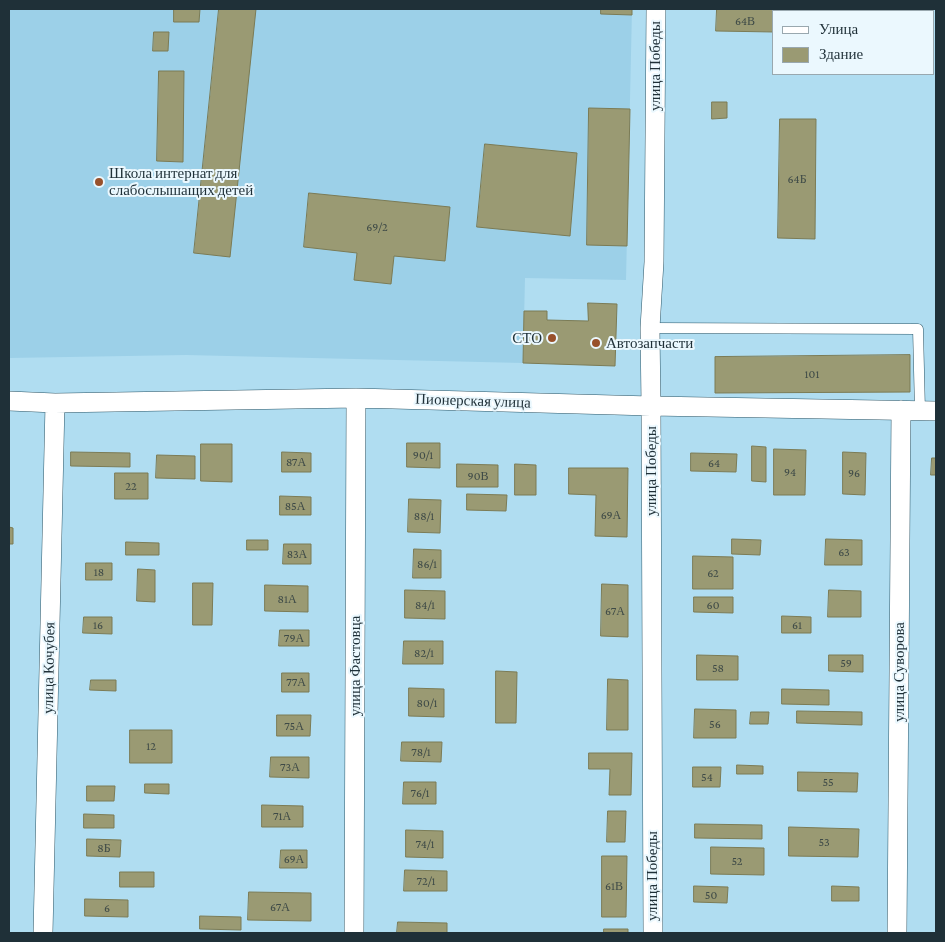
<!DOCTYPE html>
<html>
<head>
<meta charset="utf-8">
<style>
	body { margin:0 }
	#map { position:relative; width:945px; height:942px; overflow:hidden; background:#b0ddf1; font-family:"Crimson Pro",serif }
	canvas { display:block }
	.frame { position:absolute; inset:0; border:10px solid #1f3038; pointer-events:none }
	.legend { position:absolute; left:772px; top:10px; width:162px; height:65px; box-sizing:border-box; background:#ebf8fe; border:1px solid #99a8af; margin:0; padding:6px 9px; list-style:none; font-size:15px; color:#1f3038 }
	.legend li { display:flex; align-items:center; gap:10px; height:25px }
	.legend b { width:25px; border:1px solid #99a8af }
</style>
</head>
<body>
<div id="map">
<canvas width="945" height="942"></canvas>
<div class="frame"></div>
<ul class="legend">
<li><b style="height:6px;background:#fff"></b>Улица</li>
<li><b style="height:14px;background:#9a9a73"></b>Здание</li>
</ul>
</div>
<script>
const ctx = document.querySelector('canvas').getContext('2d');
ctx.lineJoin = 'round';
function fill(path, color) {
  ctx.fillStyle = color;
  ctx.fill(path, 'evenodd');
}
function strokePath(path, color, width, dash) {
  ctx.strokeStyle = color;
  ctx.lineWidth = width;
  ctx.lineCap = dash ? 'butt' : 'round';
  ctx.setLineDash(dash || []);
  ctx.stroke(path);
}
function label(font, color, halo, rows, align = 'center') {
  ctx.font = font + ' "Crimson Pro",serif';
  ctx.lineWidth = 4;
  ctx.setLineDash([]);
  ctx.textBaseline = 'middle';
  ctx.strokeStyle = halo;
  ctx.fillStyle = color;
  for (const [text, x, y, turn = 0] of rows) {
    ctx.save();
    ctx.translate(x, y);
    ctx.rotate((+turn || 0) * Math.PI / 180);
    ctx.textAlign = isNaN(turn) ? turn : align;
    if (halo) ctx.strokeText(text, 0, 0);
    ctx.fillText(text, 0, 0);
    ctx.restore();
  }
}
fill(new Path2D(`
	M9 9H632L626 280 525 278 523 363 186 355 9 358Z`), '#9cd0e8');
const building = new Path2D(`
	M174 9H200L199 22H174Z
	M219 9H256L230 257 194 253Z
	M601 9H632V15L601 14Z
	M717 9H916V11H774V32L716 31Z
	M154 32H169L168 51H153Z
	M159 71H184L183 162 157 161Z
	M712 102H727V118L712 119Z
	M589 108 630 109 627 246 587 245Z
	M780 119H816L815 239 778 238Z
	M485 144 577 153 570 236 477 227Z
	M309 193 450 207 445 261 394 256 391 284 354 280 357 253 304 247Z
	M588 303 617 304 615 366 523 363 524 311H547V320L588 321Z
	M910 355V392L715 393V357Z
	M407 443H440V468L407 467Z
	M201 444H232V482L201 481Z
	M752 446 766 447V482L752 481Z
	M774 449 806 450 805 495H774Z
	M71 452 130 453V467L71 466Z
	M282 452 311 453V472H282Z
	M843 452 866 453 865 495 843 494Z
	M691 453 737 454 736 472 691 471Z
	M157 455 195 456V479L156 478Z
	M932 458H936V475H931Z
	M457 464 498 465V487H457Z
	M515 464 536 465V495H515Z
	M569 468H628L627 537 595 536 596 495 569 494Z
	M115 473H148V499H115Z
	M467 494 507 495 506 511 467 510Z
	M280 496 311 497V515H280Z
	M409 499 441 500 440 533 408 532Z
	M9 527 13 528V544H9Z
	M732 539 761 540 760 555 732 554Z
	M826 539 862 540V565H825Z
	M247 540H268V550H247Z
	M126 542 159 543V555H126Z
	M284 544H311V564H283Z
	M414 549 441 550V578H413Z
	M693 556 733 557V589H693Z
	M86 563H112V580H86Z
	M138 569 155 570V602L137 601Z
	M193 583H213L212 625H193Z
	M602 584 628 585V637L601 636Z
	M265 585 308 586V612L265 611Z
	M405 590 445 591V619L405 618Z
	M829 590 861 591V617H828Z
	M694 597H733V613L694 612Z
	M782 616 811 617V633H782Z
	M84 617H112V634L83 633Z
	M280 630H309V646H279Z
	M404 641H443V664H403Z
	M697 655 738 656V680H697Z
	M829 655H863V672L829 671Z
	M496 671 517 672 516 723H496Z
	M282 673H309V692H282Z
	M608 679 628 680V730H607Z
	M91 680H116V691L90 690Z
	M409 688 444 689V717L409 716Z
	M782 689 829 690V705L782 704Z
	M695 709 736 710V738H694Z
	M797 711 862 712V725L797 723Z
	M751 712H769L768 724H750Z
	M277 715H311L310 736H277Z
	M130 730H172V763H130Z
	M402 742H442L441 762 401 761Z
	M589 753H632L631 795H609L610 769H589Z
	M271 757H309V778L270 777Z
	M737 765 763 766V774H737Z
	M693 767H721L720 787H693Z
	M798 772 858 773 857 792 798 791Z
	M404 782H436V804H403Z
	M145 784H169V794L145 793Z
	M87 786H115L114 801H87Z
	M262 805 303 806V827H262Z
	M608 811H626L625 842H607Z
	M84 814 114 815V828H84Z
	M695 824 762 825V839L695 838Z
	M789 827 859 829 858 857 789 856Z
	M406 830 443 831V858L406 857Z
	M87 839 121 840 120 857 87 856Z
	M711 847 764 848V875L711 874Z
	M281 850H307V868H280Z
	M602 856H627L626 917H602Z
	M405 870 447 871V891H404Z
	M120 872H154V887H120Z
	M694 886 728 887 727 903 694 902Z
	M832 886 859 887V901H832Z
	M249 892 311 893V921L248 920Z
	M85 899 128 900V917L85 916Z
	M200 916 241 917V930L200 929Z
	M398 922 447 923V933H397Z
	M604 929H628V933H604Z`);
fill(building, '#9a9a73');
strokePath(building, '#7b7b55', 1);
const service = new Path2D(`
	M650 328 918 329 920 411`);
const minor = new Path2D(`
	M9 401 55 403 356 398 651 406 936 411
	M43 933 55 403
	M354 933 356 398
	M653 933 651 406 650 328 654 262 656 9
	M897 933 901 410`);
strokePath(service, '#2c5667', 11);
strokePath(minor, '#2c5667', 20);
strokePath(service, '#fff', 10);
strokePath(minor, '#fff', 19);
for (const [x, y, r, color] of [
	[99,182,5,"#98512b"],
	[552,338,5,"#98512b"],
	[596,343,5,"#98512b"]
]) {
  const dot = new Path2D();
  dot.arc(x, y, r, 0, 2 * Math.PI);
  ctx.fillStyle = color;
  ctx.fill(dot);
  strokePath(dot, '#ebf8fe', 2);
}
label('12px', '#3e4a47', null, [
	["64В",745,21],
	["64Б",797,179],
	["69/2",377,227],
	["101",812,374],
	["90/1",423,455],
	["87А",296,462],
	["64",714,463],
	["94",790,472],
	["96",854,473],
	["90В",478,476],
	["22",131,486],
	["85А",295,506],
	["69А",611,515],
	["88/1",424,516],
	["63",844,552],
	["83А",297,554],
	["86/1",427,564],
	["18",99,572],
	["62",713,573],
	["81А",287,599],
	["84/1",425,605],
	["60",713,605],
	["67А",615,611],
	["16",98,625],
	["61",797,625],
	["79А",294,638],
	["82/1",424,653],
	["59",846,663],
	["58",718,668],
	["77А",296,682],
	["80/1",427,703],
	["56",715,724],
	["75А",294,726],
	["12",151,746],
	["78/1",421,752],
	["73А",290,767],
	["54",707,777],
	["55",828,782],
	["76/1",420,793],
	["71А",282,816],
	["53",824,842],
	["74/1",425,844],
	["8Б",104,848],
	["69А",294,859],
	["52",737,861],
	["72/1",426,881],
	["61В",614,886],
	["50",711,895],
	["67А",280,907],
	["6",107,908]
]);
label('15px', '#1f3038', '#ebf8fe', [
	["улица Победы",655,66,-90],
	["Пионерская улица",473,401,2],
	["улица Победы",651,471,-90],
	["улица Фастовца",355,666,-90],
	["улица Кочубея",49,668,-89],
	["улица Суворова",899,672,-90],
	["улица Победы",652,876,-90]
]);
label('15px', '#1f3038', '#ebf8fe', [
	["Школа интернат для",109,173],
	["слабослышащих детей",109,190],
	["СТО",542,338,"right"],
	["Автозапчасти",606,343]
], 'left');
</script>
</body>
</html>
